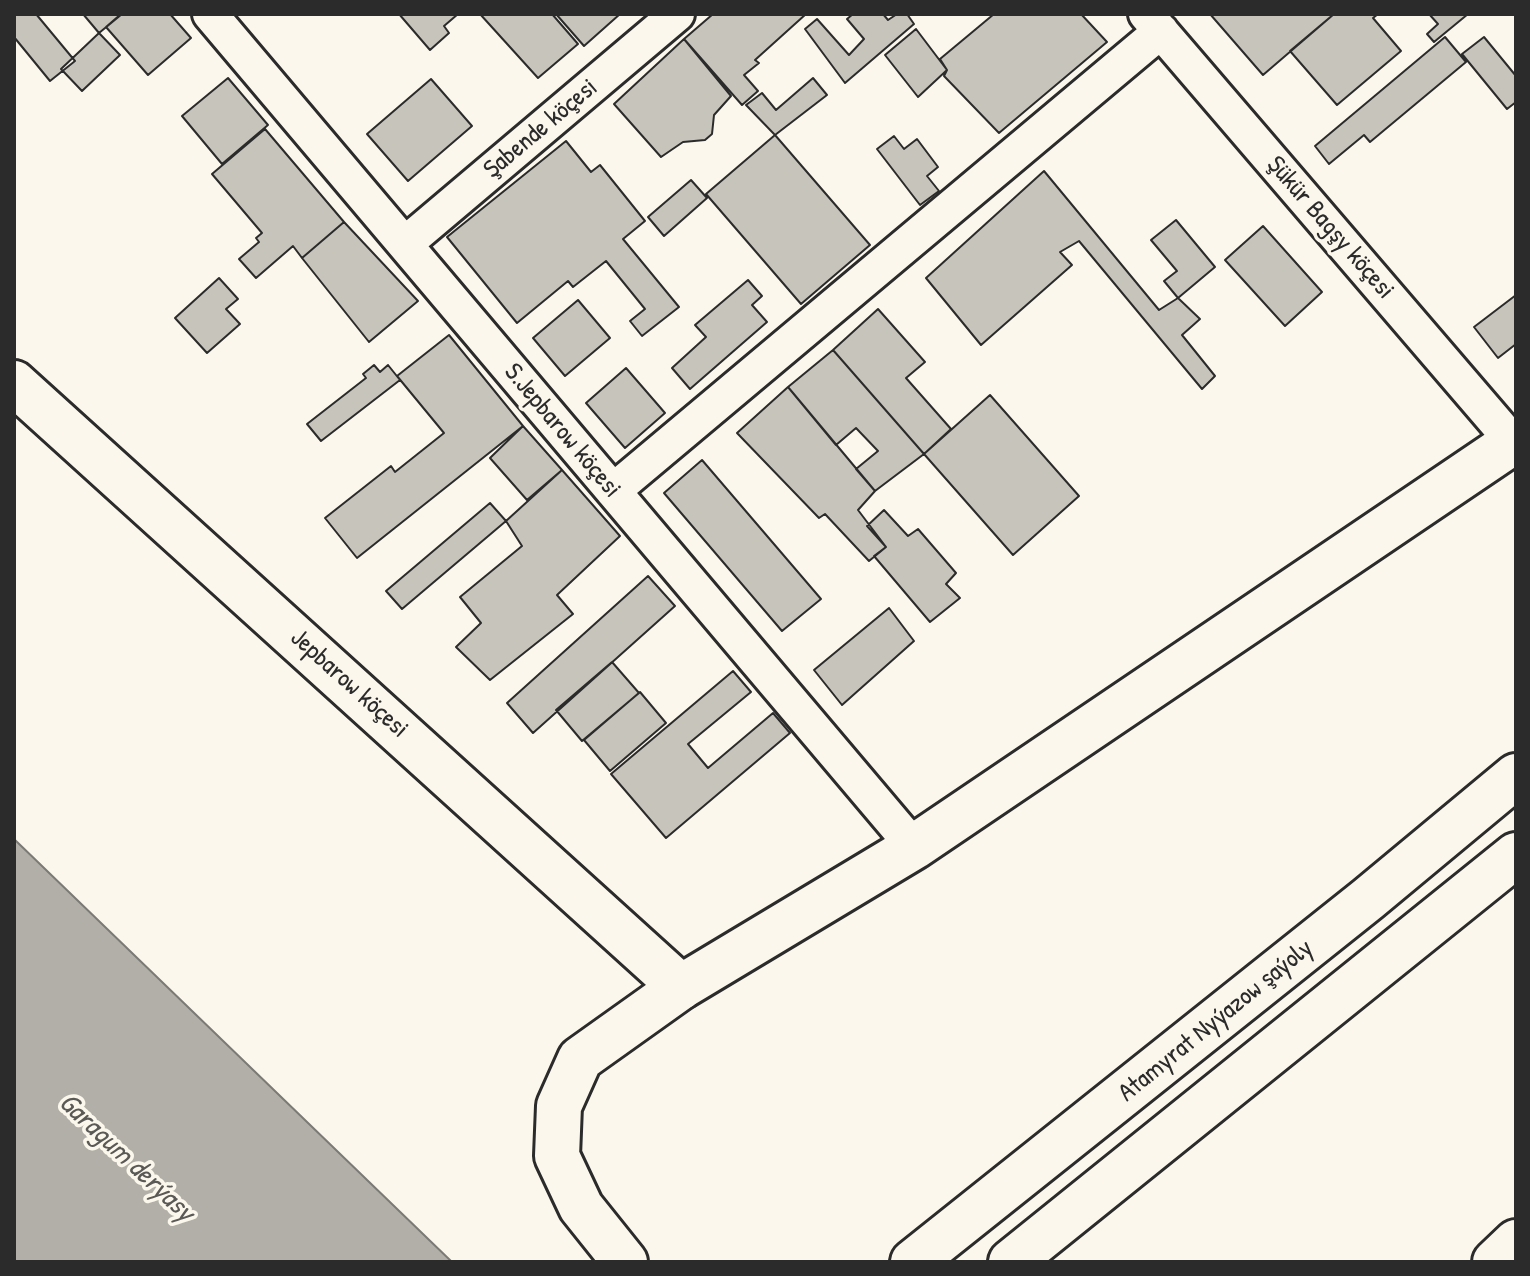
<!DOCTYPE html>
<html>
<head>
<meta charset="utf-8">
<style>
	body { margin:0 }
	#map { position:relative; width:1530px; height:1276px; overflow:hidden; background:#fbf7ec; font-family:"Patrick Hand",sans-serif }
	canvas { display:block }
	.frame { position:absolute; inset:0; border:16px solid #2b2b2b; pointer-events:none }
</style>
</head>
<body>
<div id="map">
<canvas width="1530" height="1276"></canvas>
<div class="frame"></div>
</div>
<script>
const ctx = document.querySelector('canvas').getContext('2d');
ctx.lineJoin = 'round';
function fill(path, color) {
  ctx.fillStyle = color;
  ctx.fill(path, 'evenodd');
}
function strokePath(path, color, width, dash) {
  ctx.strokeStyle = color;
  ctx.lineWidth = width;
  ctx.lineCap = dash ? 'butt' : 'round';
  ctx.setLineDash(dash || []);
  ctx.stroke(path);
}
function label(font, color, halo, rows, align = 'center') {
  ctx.font = font + ' "Patrick Hand",sans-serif';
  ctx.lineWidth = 7;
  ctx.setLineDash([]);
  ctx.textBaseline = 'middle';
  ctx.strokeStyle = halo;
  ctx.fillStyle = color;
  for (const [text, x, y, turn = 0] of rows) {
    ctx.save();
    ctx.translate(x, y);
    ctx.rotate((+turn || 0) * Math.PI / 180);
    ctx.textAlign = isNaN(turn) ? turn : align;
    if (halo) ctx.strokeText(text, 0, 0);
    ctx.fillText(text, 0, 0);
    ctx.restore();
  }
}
const water = new Path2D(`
	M14 839 452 1262H14Z`);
fill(water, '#b1afa7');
strokePath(water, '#7b7a75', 2);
const building = new Path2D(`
	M14 14H36L75 61 50 81 14 37Z
	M83 14H122L99 33Z
	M121 14H170L191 38 148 75 106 27Z
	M399 14H458L444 26 449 33 430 50Z
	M480 14H552L578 44 538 78Z
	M556 14H620L584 46Z
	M713 14H806L755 60 759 63 744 75 758 91 742 105 684 39Z
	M853 14H883L888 20 897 14H907L914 24 845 83 805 29 817 19 849 55 864 39 847 19Z
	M994 14H1081L1107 42 999 133 944 76 947 70 940 59Z
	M1210 14H1334L1263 75Z
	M1334 14H1378L1373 18 1401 51 1337 105 1290 51Z
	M1429 14H1468L1434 42 1427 34 1438 24Z
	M916 29 947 70 918 97 885 55Z
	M99 33 120 55 82 91 61 69Z
	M1445 37 1466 62 1370 142 1364 135 1329 164 1315 146Z
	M1484 37 1516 76V102L1507 109 1462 54Z
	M684 39 731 96 714 115 712 134 705 140 683 142 661 157 614 104Z
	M228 78 268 125 222 164 182 116Z
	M813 78 827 95 775 135 746 105 762 93 776 110Z
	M431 79 472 126 408 181 367 134Z
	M265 129 344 222 302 258 293 246 256 278 239 259 259 242 256 238 262 233 212 174Z
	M775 135 870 245 801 304 706 194Z
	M894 136 904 149 917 139 938 167 927 176 939 191 920 205 877 149Z
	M566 141 591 172 600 165 645 221 623 239 679 307 642 336 630 321 645 309 606 261 573 287 568 281 517 323 447 237Z
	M1044 171 1159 310 1178 298 1200 319 1182 335 1215 376 1202 389 1079 241 1060 252 1072 265 981 345 926 278Z
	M691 180 707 198 664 236 648 217Z
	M1176 220 1215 267 1178 298 1164 281 1177 271 1151 240Z
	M344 222 418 301 369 342 302 258Z
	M1263 226 1322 292 1285 326 1225 260Z
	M219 278 238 299 226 309 240 324 207 353 175 318Z
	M748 280 762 296 752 305 767 322 690 389 672 368 706 337 695 325Z
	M1516 295V344L1498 358 1474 327Z
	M578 300 610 338 565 376 533 338Z
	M878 309 925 362 906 378 951 429 924 454 833 350Z
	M449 335 523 426 357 558 325 518 391 466 395 472 444 433 397 376Z
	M833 350 924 454 875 491 856 469 878 451 856 428 836 445 788 387Z
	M374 365 380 372 388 365 400 380 321 441 307 424 366 378 363 374Z
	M626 368 665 413 625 448 586 403Z
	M788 387 875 491 858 510 886 547 869 561 825 514 819 518 737 433Z
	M990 395 1079 496 1013 555 924 454Z
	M523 426 562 470 527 500 490 458Z
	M702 460 821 599 782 631 664 493Z
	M562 470 620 536 557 595 573 614 490 680 456 647 481 623 460 597 522 546 506 521Z
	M490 503 506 521 402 609 386 591Z
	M884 510 908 536 918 529 956 573 946 584 960 598 930 622 874 556 886 547 867 526Z
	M648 576 675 606 533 733 507 703Z
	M889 608 914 641 842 705 814 670Z
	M612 662 639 693 582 741 556 710Z
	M733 671 751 692 688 744 708 768 773 713 790 733 666 838 611 774Z
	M640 692 666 723 610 771 584 740Z`);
fill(building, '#c7c4bc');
strokePath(building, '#2b2b2b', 2);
const street = new Path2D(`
	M210 14 914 847
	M1146 14 1513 442
	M405 244 677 14
	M613 491 1161 31`);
const secondary = new Path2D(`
	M14 383 681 987`);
const primary = new Path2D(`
	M625 1262 581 1207 557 1156 559 1106 580 1059 681 987 914 847 1516 440
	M913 1262 1368 899 1516 776
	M1011 1262 1516 855
	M1495 1262 1516 1242`);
strokePath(street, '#2b2b2b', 40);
strokePath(secondary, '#2b2b2b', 50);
strokePath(primary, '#2b2b2b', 50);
strokePath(street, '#fbf7ec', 34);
strokePath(secondary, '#fbf7ec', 44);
strokePath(primary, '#fbf7ec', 44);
label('26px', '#2b2b2b', '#fbf7ec', [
	["Şabende köçesi",541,129,-40],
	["Şükür Bagşy köçesi",1330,228,49],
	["S.Jepbarow köçesi",562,431,50],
	["Jepbarow köçesi",349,684,42],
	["Atamyrat Nyýazow şaýoly",1216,1021,-39]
]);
label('italic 28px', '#5a5956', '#fbf7ec', [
	["Garagum derýasy",126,1158,43]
]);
</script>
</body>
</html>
